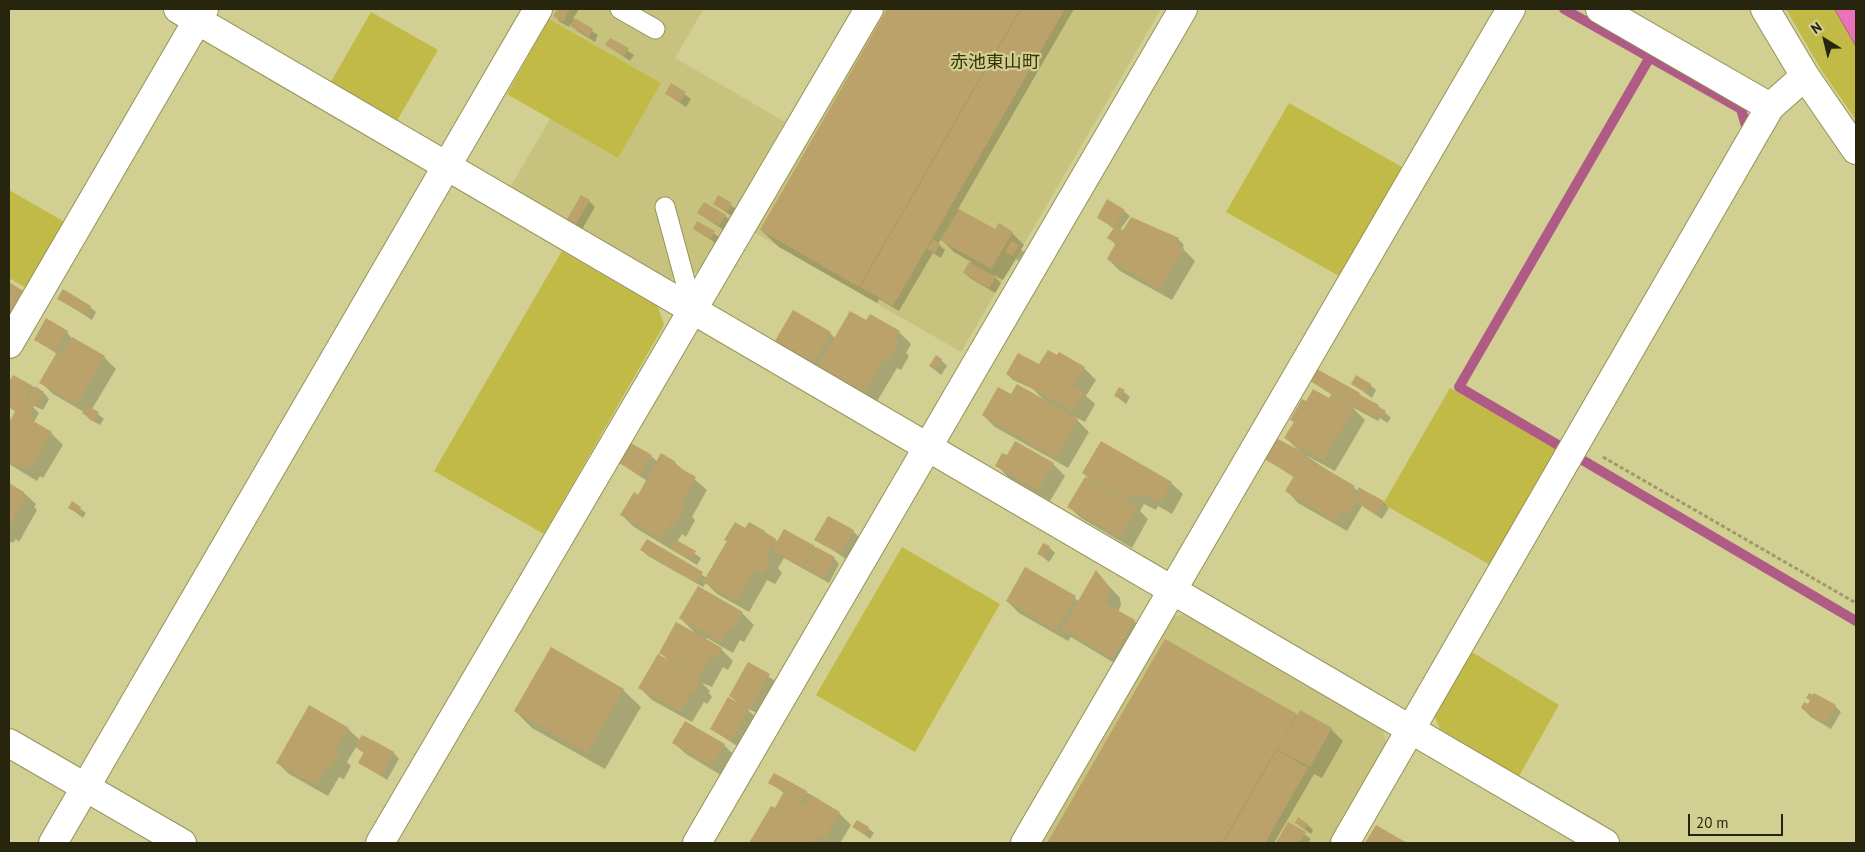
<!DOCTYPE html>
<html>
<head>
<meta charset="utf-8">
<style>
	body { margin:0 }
	#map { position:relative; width:1865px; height:852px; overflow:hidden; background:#d2cf92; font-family:"PT Sans",sans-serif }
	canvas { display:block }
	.frame { position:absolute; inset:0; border:10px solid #27250d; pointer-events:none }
	.north { position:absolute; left:1800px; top:15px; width:50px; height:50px; -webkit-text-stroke:4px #d2cf92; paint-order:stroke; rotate:324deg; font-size:14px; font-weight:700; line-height:20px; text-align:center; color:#27250d }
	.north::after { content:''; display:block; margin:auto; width:18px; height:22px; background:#27250d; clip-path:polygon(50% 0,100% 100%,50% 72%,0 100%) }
	.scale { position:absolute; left:1688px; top:814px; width:95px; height:22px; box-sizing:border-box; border:2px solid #27250d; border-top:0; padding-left:6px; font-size:15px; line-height:18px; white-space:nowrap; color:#27250d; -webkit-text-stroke:4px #d2cf92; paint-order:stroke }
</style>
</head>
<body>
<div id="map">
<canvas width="1865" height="852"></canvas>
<div class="frame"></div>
<div class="north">N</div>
<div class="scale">20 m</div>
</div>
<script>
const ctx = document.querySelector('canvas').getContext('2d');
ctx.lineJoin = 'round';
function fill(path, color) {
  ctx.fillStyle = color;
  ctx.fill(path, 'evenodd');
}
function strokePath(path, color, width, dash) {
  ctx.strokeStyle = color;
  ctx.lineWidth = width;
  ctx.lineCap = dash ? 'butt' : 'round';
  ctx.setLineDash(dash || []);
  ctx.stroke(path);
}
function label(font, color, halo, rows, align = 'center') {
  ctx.font = font + ' "PT Sans","Noto Sans JP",sans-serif';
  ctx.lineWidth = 4.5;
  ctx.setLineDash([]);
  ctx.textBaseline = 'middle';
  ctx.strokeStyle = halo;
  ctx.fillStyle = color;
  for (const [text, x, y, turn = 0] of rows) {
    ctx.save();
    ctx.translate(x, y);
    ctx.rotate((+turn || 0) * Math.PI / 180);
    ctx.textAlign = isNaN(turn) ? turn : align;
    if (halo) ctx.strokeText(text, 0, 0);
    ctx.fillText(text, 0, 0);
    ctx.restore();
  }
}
fill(new Path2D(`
	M555 9H700L703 10 675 58 785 122 699 271 664 281 508 191 550 119 618 157 661 83 549 19Z
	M879 9H1161L961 352 750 230Z
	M1187 613 1381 725 1388 746 1331 843H1037L1168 619Z`), '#c7c37f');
fill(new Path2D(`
	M1786 9H1835L1856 46V120L1822 71Z
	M371 12 438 50 395 124 329 85Z
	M549 19 661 83 618 158 507 94Z
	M1289 103 1402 167 1339 276 1226 212Z
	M9 190 68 224 30 290 9 278Z
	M562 251 658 307 664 325 544 534 434 471Z
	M1450 388 1559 450 1492 566 1383 504Z
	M902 547 1000 604 915 752 816 695Z
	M1467 649 1559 705 1519 776 1440 729 1432 709Z`), '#c2ba46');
const water = new Path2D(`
	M1835 9H1856V46Z`);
fill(water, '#ea72ba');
strokePath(water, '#b05b86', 1);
fill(new Path2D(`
	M559 9H579L573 19 598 35 595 42 577 31 570 24 569 27 560 22 555 16Z
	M889 9H1074L958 209 996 231 1012 233 1024 245 1021 250 1024 252 1019 261 1016 259 1003 280 993 275 1001 283 995 293 970 278 965 273 971 262 954 252 941 239 938 244 945 250 941 258 933 253 899 311 879 299 877 303 779 247 761 230Z
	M610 39 634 55 630 61 607 45Z
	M672 85 691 99 686 107 667 94Z
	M719 196 737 210 733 217 714 204Z
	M589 201 595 207 581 231 573 226Z
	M1124 211 1130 216 1120 230 1167 233 1178 239 1184 245 1182 248 1195 261 1172 300 1120 271 1108 259 1116 245 1109 238 1114 229 1098 217Z
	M698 213 725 216 731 221 725 231Z
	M697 222 720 238 717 244 694 229Z
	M9 284 28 297 9 331Z
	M59 299 90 307 96 312 92 320Z
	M867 322 899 332 911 344 906 353 909 356 901 370 897 368 876 403 789 352 777 340 830 333 836 339Z
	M67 332 72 339 104 357 116 369 92 409 104 419 100 425 89 419 84 412 53 394 41 382 57 354 35 339Z
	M941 360 947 366 941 375 930 366Z
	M1039 367 1084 368 1096 380 1086 396 1095 404 1085 422 1073 416 1089 432 1068 468 995 427 983 415 1012 396 1045 401 1033 389 1013 380 1007 374Z
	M14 376 44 393 49 399 43 410 30 404 39 413 34 422 51 433 63 445 43 478 40 476 37 481 9 464V425L16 412 9 407V385Z
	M1311 381 1359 394 1378 406 1391 418 1387 423 1380 418 1378 421 1352 407 1365 420 1335 471 1305 455 1360 492 1383 502 1389 508 1382 519 1362 506 1347 531 1298 503 1287 491 1295 478 1266 459 1298 450 1286 438 1306 403 1329 400 1332 395Z
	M1353 384 1370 385 1376 390 1372 398Z
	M1120 389 1130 397 1126 404 1116 396Z
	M651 456 658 462 675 463 707 490 692 517 695 520 686 537 682 534 677 542 701 558 697 565 634 527 622 515 638 497 647 481 620 463Z
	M1053 464 1065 476 1050 501 1008 477 997 465Z
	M1083 473 1171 483 1183 494 1172 514 1158 506 1156 510 1144 504 1140 511 1148 519 1132 548 1081 518 1069 507 1091 481Z
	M9 484 24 493 36 504 34 507 37 510 19 542 16 539 13 543 9 541Z
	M73 503 86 513 83 518 70 508Z
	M853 531 859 537 846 559 816 539Z
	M764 532 778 542 814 547 834 558 839 564 829 583 784 558 778 568 782 573 775 584 767 580 749 612 717 594 706 583 703 587 648 556 642 550 647 541 707 578 752 533Z
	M1049 547 1055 553 1049 562 1039 554Z
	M1096 572 1120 598 1121 605 1118 612 1134 621 1146 633 1124 669 1071 637 1068 641 1019 613 1007 601 1075 598 1079 602Z
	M742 613 754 625 744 642 740 640 733 653 707 638 705 640 721 649 733 661 728 670 723 667 712 687 702 683 710 691 709 693 712 697 707 704 704 702 692 722 652 700 640 688 669 661 660 652 696 634 680 618Z
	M1166 640 1298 716 1300 712 1331 729 1343 741 1322 778 1314 774 1274 843H1049Z
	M749 664 775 681 757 713 746 708 754 716 737 746 711 729 738 703 730 696Z
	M623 690 641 707 605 769 532 728 515 711Z
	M1807 698 1835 706 1841 712 1831 729 1811 717 1802 708 1808 706 1811 701Z
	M348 729 360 740 362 736 394 753 399 759 387 780 360 762 365 754 356 747 347 762 351 766 344 779 339 777 328 796 289 774 277 762Z
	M674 743 724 745 736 757 724 777 686 754Z
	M770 783 806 792 839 813 851 825 840 843H751L772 808 775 810 784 793Z
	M1296 823 1307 824 1313 830 1311 834Z
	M1289 824 1311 839 1308 843H1277Z
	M854 827 868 828 874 833 870 839Z`), '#0003');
strokePath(new Path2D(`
	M1564 9 1741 109 1747 129
	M1558 445 1459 387 1650 57
	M1584 461 1856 621`), '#b05b86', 10);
fill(new Path2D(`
	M558 9H570L563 22 553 16Z
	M887 9H1020L859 287 760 230Z
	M1021 9H1065L893 306 860 287Z
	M575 18 593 29 589 37 570 26Z
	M610 38 629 48 624 56 605 45Z
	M671 83 686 92 680 102 665 94Z
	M581 195 590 200 575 226 566 221Z
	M718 195 732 203 727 212 713 204Z
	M1107 199 1125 210 1113 227 1097 218Z
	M704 202 726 215 719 226 697 213Z
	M959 209 995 229 999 223 1013 232 991 269 940 240Z
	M1131 217 1179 238 1176 243 1184 248 1160 290 1107 259 1116 243 1107 238 1115 226 1123 230Z
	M697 221 715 231 711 239 693 229Z
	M933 239 940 244 935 253 927 249Z
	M1011 241 1019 245 1013 256 1005 252Z
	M969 262 996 277 989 288 963 273Z
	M9 282 23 291 9 316Z
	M63 289 91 306 86 315 57 299Z
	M793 310 831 332 813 363 775 341Z
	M850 311 866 320 870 314 900 331 894 341 898 343 889 359 885 357 864 393 818 366Z
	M46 318 68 331 55 352 34 340Z
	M72 337 105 356 77 404 39 383 57 352 61 355Z
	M1048 350 1057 355 1059 352 1085 367 1073 386 1084 392 1072 411 1006 374 1018 353 1039 364Z
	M936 355 942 359 935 370 929 366Z
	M1317 369 1360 393 1353 406 1310 381Z
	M13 375 33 386 24 400 34 406 28 418 52 432 31 467 28 465 25 470 9 460V422L16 410 9 406V382Z
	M1356 375 1371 384 1366 393 1351 384Z
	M1017 384 1078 419 1056 458 982 415 998 387 1011 394Z
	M35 386 44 392 37 405 27 400Z
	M1119 387 1125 390 1120 399 1114 396Z
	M1313 389 1329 398 1331 395 1354 408 1323 460 1284 438 1294 422 1290 420 1302 399 1306 401Z
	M1360 395 1379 405 1372 416 1354 406Z
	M86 405 99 412 94 421 82 413Z
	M1379 407 1386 411 1381 419 1374 415Z
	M1276 438 1306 454 1298 469 1305 457 1355 486 1351 493 1358 497 1348 515 1341 511 1335 521 1285 491 1294 476 1264 459Z
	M1015 441 1054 463 1038 490 995 466 1002 453 1007 455Z
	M1101 441 1172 482 1160 503 1146 495 1144 499 1132 493 1128 500 1082 473Z
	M631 443 652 455 640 475 619 463Z
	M661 453 676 462 675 465 696 477 680 506 684 508 673 526 670 523 661 538 620 515 634 492 638 495Z
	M1085 477 1137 507 1120 537 1067 507Z
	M9 483 24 492 23 495 26 497 9 527Z
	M1358 487 1384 501 1376 514 1359 504Z
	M72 501 81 507 77 513 68 508Z
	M828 516 854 530 840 554 814 540Z
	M735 522 745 528 749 522 765 531 760 541 765 532 776 539 766 557 771 560 763 573 755 569 736 601 703 582 727 541 724 540Z
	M784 529 815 546 802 567 772 550Z
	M647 539 703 572 697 583 640 550Z
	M676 540 696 551 691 560 671 548Z
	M1043 543 1050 546 1043 557 1037 554Z
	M816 547 835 557 823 579 804 567Z
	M1025 567 1076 596 1056 630 1006 601Z
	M1096 570 1108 585 1109 593 1105 603 1135 620 1112 658 1062 629Z
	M698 586 743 612 732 631 728 629 721 642 679 618Z
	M676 622 722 648 716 659 711 656 700 676 659 653Z
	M1165 639 1297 714 1222 843H1047Z
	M551 647 624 689 587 753 514 711Z
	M658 654 699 678 697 681 701 684 695 693 692 691 680 712 638 688Z
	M748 662 770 674 751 708 729 696Z
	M1809 693 1813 695 1814 693 1836 705 1825 724 1801 708 1804 702 1808 704 1810 700 1806 698Z
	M728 697 749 709 731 741 710 729Z
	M309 705 349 728 335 750 340 753 331 768 327 766 316 785 276 763Z
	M1300 710 1332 728 1310 767 1277 749Z
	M685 721 725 744 712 766 672 743Z
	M362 735 370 739 363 752 355 747Z
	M371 739 394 752 381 776 358 763Z
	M1277 750 1308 768 1265 843H1223Z
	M774 773 807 791 801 801 768 783Z
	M783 793 804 805 810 794 840 812 824 839 818 835 813 843H749L771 806 775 808Z
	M1298 817 1308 824 1305 829 1295 823Z
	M857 820 869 827 864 834 852 827Z
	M1288 822 1306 832 1299 843H1276Z
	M1376 825 1407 843H1365Z`), '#bba16a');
const lane = new Path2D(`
	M620 9 655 29
	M665 207 693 310`);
const street = new Path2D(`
	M178 9 1605 843
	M1600 9 1770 107 1805 76
	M1765 9 1805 76 1856 150
	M9 344 204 9
	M53 843 538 9
	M380 843 869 9
	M1025 843 1511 9
	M1345 843 1770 107`);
const secondary = new Path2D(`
	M9 743 182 843
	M697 843 1183 9`);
strokePath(lane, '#969258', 21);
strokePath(street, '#969258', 30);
strokePath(secondary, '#969258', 30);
strokePath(new Path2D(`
	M1603 457 1856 603`), '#9d9a69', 3, [4, 2.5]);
strokePath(lane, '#fff', 19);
strokePath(street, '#fff', 28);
strokePath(secondary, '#fff', 28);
label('18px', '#363304', '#d2cf92', [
	["赤池東山町",995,63]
]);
</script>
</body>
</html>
